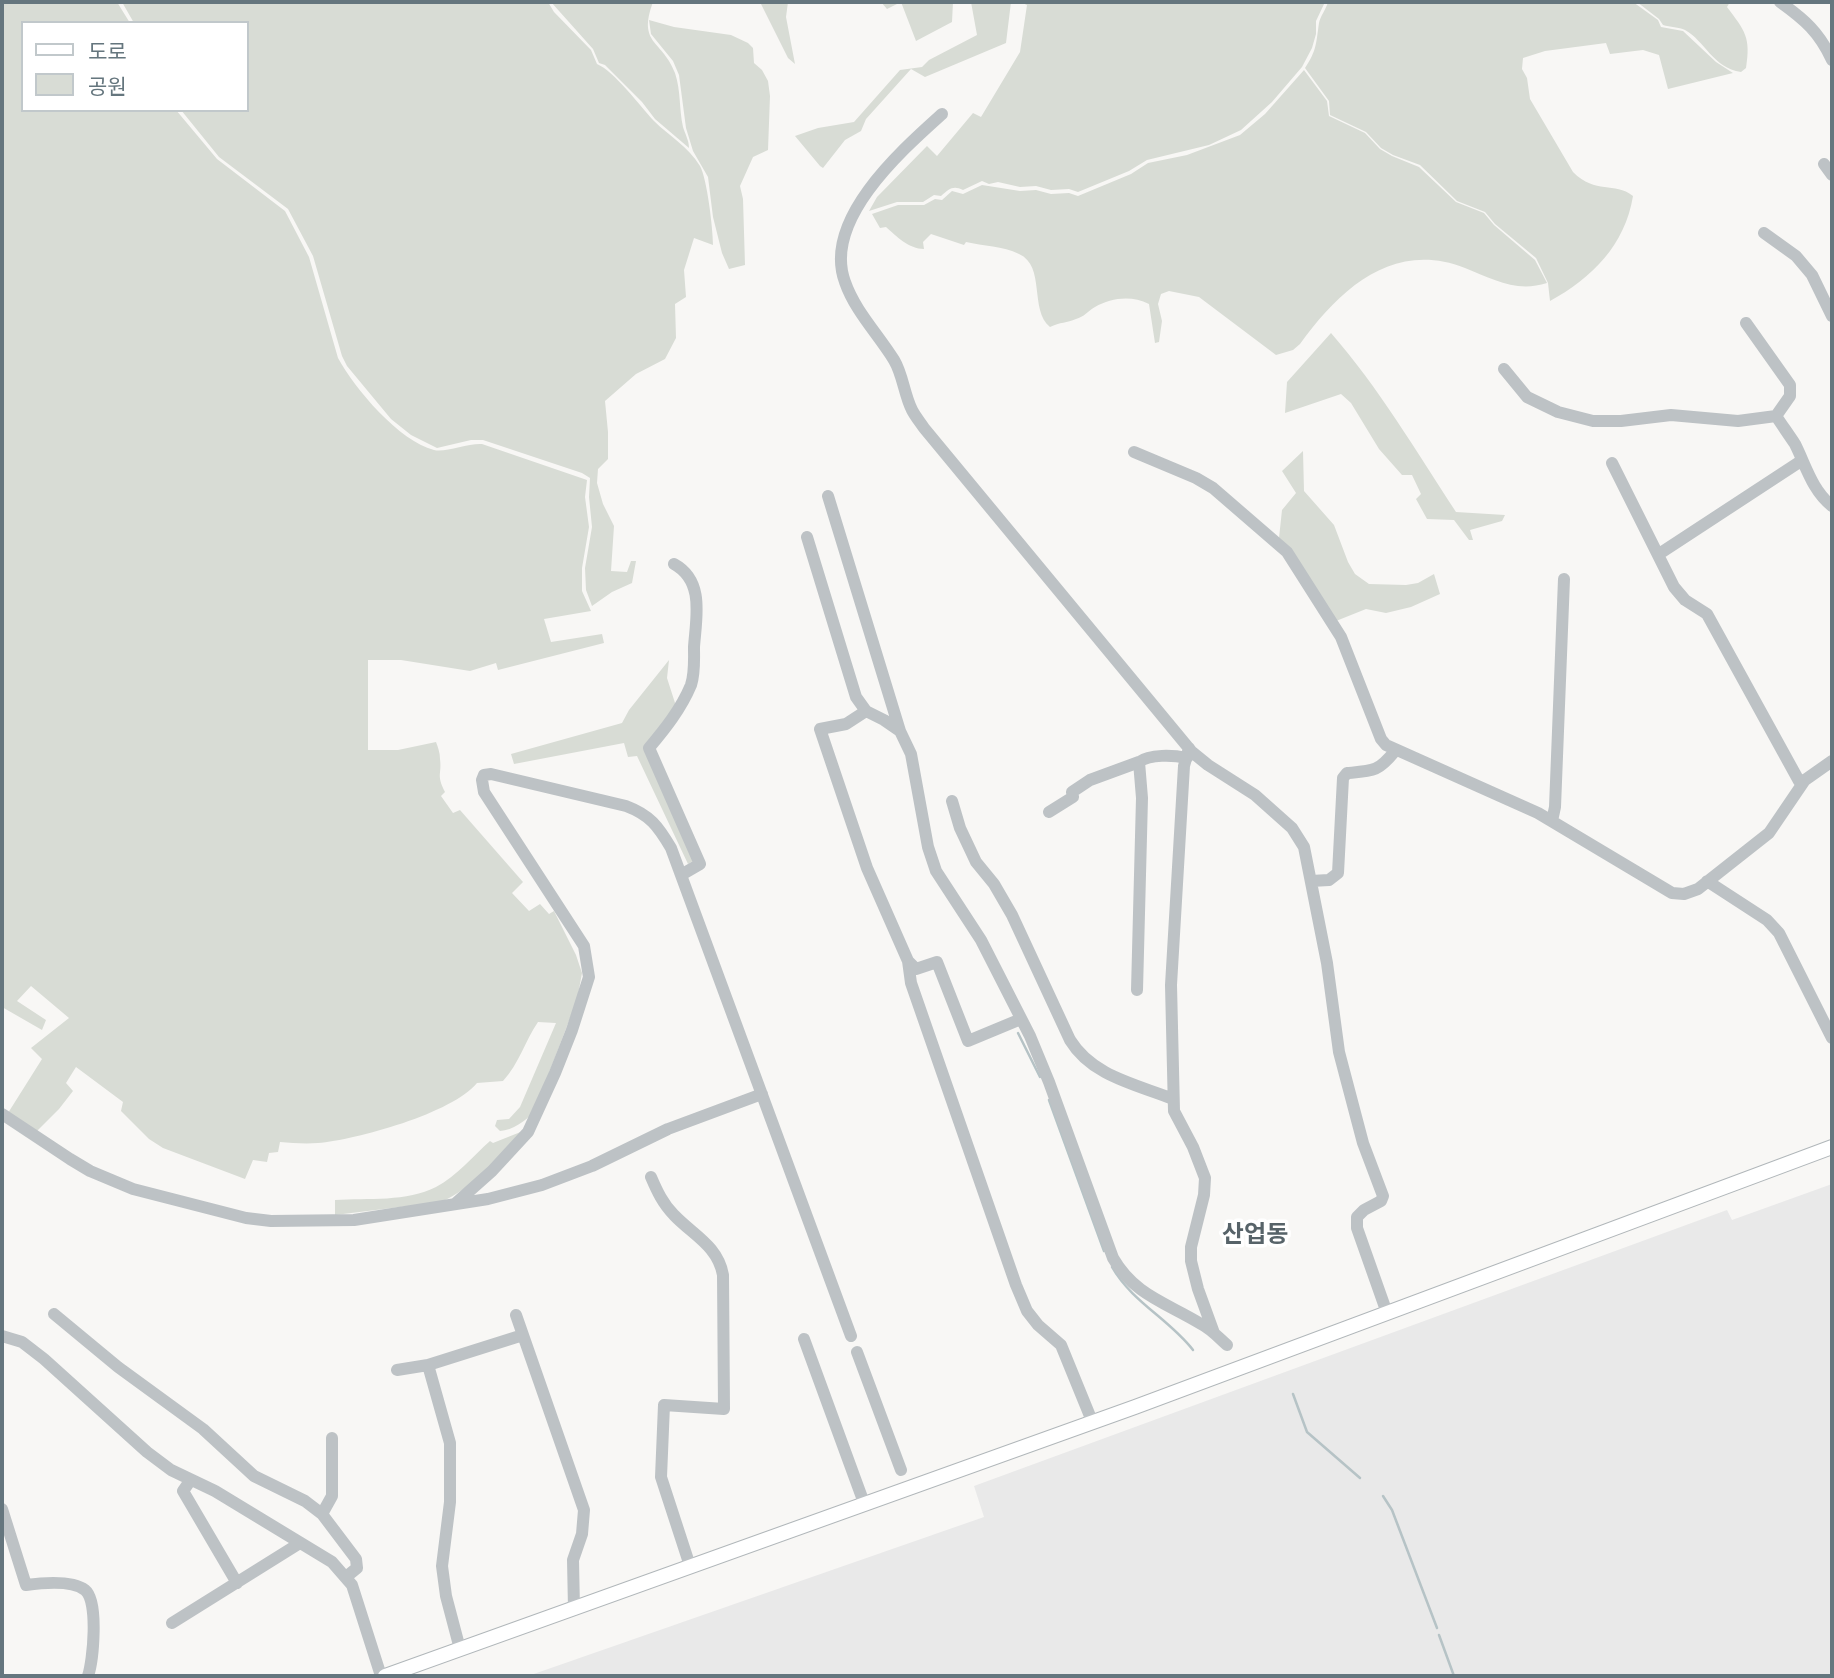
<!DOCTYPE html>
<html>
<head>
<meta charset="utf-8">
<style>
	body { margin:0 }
	#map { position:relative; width:1834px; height:1678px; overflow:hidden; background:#f8f7f5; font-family:"Varela Round","Noto Sans KR",sans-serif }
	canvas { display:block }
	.frame { position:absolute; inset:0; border:4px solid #65767e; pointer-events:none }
	.legend { position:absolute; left:21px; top:21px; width:228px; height:91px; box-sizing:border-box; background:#fff; border:2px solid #c1c8cb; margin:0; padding:9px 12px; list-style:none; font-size:21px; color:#65767e }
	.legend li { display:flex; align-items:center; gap:14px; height:35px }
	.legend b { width:35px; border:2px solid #c1c8cb }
</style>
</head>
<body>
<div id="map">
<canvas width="1834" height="1678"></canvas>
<div class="frame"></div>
<ul class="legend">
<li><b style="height:9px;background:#fff"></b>도로</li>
<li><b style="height:19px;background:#d8dcd5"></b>공원</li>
</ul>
</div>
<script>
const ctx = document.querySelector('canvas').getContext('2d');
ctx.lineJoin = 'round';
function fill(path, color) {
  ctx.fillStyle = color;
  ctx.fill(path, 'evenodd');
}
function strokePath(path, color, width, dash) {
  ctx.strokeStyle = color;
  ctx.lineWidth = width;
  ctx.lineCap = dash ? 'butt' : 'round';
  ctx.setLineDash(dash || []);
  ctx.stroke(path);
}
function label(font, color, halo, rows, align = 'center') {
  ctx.font = font + ' "Varela Round","Noto Sans KR",sans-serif';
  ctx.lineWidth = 7;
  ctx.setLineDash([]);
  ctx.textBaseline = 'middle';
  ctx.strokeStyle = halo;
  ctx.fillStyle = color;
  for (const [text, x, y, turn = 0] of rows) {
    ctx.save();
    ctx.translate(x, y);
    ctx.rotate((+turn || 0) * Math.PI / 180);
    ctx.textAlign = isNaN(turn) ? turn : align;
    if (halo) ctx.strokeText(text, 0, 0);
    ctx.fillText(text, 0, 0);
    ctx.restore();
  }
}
fill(new Path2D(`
	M1832 1184V1676H528L984 1517 974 1486 1727 1210 1732 1220Z`), '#e9e9e9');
fill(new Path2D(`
	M2 2H117L130 23H23V110H176L217 159 285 211 309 257 338 358C355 389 399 441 434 450 445 453 468 443 482 444L587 480 585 497 589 527 582 568V591L591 611 544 619 551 642 602 634 604 643 498 670 496 663 470 671 401 660H368V750H398L436 742C438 747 440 753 440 759 442 775 436 774 445 792L441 796 453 813 460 810 523 882 512 893 529 911 540 904 549 914 554 911 576 955 582 973 577 1000 534 1112C525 1121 513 1130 500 1131L495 1126 497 1120 509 1119 520 1107 556 1023 538 1022C525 1041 519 1064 503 1081L477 1083C453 1113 356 1140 318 1143 305 1144 292 1143 280 1142L278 1152 269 1153 267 1162 253 1160 245 1179 163 1148 149 1139 121 1111 123 1102 76 1067 66 1083 73 1091 59 1109 36 1132 8 1113 42 1059 31 1048 69 1018 31 986 17 1001 46 1020 42 1030 2 1007Z
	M122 2H548L554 12 591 50 597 64C614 71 640 106 654 121 669 136 688 146 700 166 707 178 713 229 713 245L694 238 684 270 686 297 675 304 676 338 665 359 636 374 605 401 608 432V459L598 469 597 483 603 504 614 526 611 571 627 572 631 561H636L632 583 612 592 592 606 586 590 585 568 592 527 589 497 590 478 582 473 483 440H471L437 448 411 435 391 419 347 366 342 356 313 256 288 209 219 157 181 110H247V23H134Z
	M551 2H653C637 45 663 40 675 73 681 91 679 109 683 127 685 134 689 140 689 148L655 119 642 102 605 65 599 63 593 49Z
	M760 2H788L786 17 795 64 788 58Z
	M881 2H953L952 22 916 41 901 2 887 9Z
	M971 2H1011L1006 43 925 77 911 69 866 119 861 131 845 140 823 168 820 166 795 136 818 128 854 122 900 70 922 67 929 60 977 35Z
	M1020 2H1325L1316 21V34L1312 48 1302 67 1272 102 1241 130 1209 145 1147 160 1129 171 1078 192 1069 189 1051 190 1036 186 1020 187 998 182 989 184 982 181 963 190C953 185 949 189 941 196L934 195 923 202H897L869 211 877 197 927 146 937 156 973 113 981 117 1020 52 1027 5Z
	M1328 2H1633L1658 20 1661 27 1683 31 1716 62 1733 73 1668 89 1659 55 1643 50 1610 54 1606 43 1545 51 1523 58 1522 69 1527 78 1530 99 1573 172C1596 195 1614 181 1633 196 1625 245 1592 278 1550 301L1548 283 1536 258 1495 224 1485 212 1457 201 1420 165 1393 155 1381 148 1366 132 1330 115 1329 101 1305 68C1317 50 1316 43 1319 23 1320 17 1326 9 1328 2Z
	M1637 2H1730L1727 7C1745 31 1751 37 1746 68L1741 72C1713 68 1705 41 1685 30 1679 27 1670 27 1663 25L1659 19Z
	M649 20 674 27 731 35 748 43 753 48 754 63 762 70 768 81 770 96 768 150 753 157 740 186 743 199 745 265 729 269 722 253 713 217 708 177 693 151 686 128 679 75 673 61 651 34Z
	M1304 70 1327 101 1329 116 1365 133 1380 149 1392 156 1419 167 1456 202 1484 213 1494 225 1535 260 1547 283C1516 293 1493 279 1465 268 1393 240 1340 289 1300 344L1293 350 1276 355 1199 297 1169 291 1161 294 1158 304 1162 321 1159 342 1155 343 1149 304C1131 295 1111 298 1095 307 1088 311 1084 317 1076 319 1067 323 1060 322 1050 327 1029 310 1046 266 1019 254 1003 246 983 246 966 242L964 245 931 234 923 242 924 249C909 249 896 236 886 227L880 228 872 214 898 205H924L935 199 942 200 952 191 963 194 982 185 1020 191 1036 190 1051 194 1069 193 1078 196 1131 174 1148 163 1187 155 1240 135 1265 114Z
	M1331 333C1379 388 1416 451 1456 512L1505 515 1502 521 1470 530 1473 540H1469L1454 520 1427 519 1416 499 1421 494 1412 475H1402L1379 449 1351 403 1341 394 1285 413 1287 382Z
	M1303 451 1304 491 1334 525 1348 562 1355 574 1369 584 1406 585 1418 583 1434 574 1440 594 1411 607 1386 613 1366 609 1336 621 1279 538 1282 510 1296 493 1282 471Z
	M669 660 667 678 676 706 646 747 693 861 688 864 637 756 628 757 624 743 514 764 511 754 622 723 629 710Z
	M523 1131C500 1157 473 1188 441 1202L335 1215V1200C368 1198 407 1202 436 1187 457 1176 473 1156 490 1141L493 1143Z`), '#d8dcd5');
strokePath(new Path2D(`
	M1018 1033 1040 1077
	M1049 1100 1104 1251
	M1112 1267C1132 1302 1169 1319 1193 1350
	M1293 1394 1307 1432 1360 1478
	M1383 1496 1392 1510 1437 1628
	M1439 1635 1454 1676`), '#b6c3c6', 2.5);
const major = new Path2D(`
	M385 1676 1135 1407 1832 1147`);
strokePath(major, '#b1b7ba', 16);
strokePath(new Path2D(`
	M1780 2C1805 20 1819 32 1832 60
	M942 114C902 150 822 220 845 282 855 311 878 334 894 360 903 375 904 394 912 410 915 416 920 422 924 428L1192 752 1208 765 1255 795 1292 828 1304 847 1327 963 1339 1052 1363 1143 1383 1196 1381 1201 1364 1210 1357 1217V1228L1387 1313
	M1824 164 1832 175
	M1764 233 1796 256 1812 275 1832 316
	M1504 369 1527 397 1558 412 1593 421H1621L1671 415 1738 421 1776 416 1790 396V385L1746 323
	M1776 416C1782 425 1789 435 1795 444 1806 466 1812 490 1832 506
	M1134 452 1196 478 1213 488 1287 552 1341 637 1381 739 1386 745 1538 813 1672 893 1684 894 1698 889 1769 833 1805 780 1832 761
	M1612 463 1674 587 1685 600 1707 614 1799 781 1805 780
	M828 496 900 731
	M807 537 856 697 866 711 884 720 900 731 911 754 928 847 936 871 981 940 1030 1036 1049 1082 1113 1258C1134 1295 1167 1303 1201 1324 1211 1329 1219 1338 1227 1345
	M1659 554 1801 461
	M674 564C705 581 696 618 694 647 694 660 695 673 691 685 681 709 665 729 649 748L700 864 681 875
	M866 711 846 724 820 729 867 868 908 961 911 983 1016 1285 1027 1311 1038 1325 1061 1345 1092 1421
	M1189 748 1184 766 1171 985 1174 1111 1193 1147 1205 1178 1204 1195 1191 1247V1261L1198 1289 1214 1333
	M952 801 960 828 976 862 994 884 1012 915 1070 1040C1092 1076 1135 1084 1173 1099
	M1049 812 1073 797 1072 792 1090 780 1139 762C1150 754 1173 755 1187 758
	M1552 821 1555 807 1564 579
	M1311 881 1329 880 1338 873 1343 778 1347 773C1373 771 1378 772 1395 751
	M1707 881 1767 920 1779 933 1832 1038
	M908 961 916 969 937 962 968 1041 1021 1019
	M1137 990 1142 798 1139 762
	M2 1114 70 1159 90 1171 133 1189 246 1218 271 1221 354 1220 488 1199 542 1185 592 1166 668 1129 762 1094
	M651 1177C657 1191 663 1204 674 1215 693 1235 718 1246 723 1275L724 1409 664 1405 661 1477 690 1566
	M456 1203 492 1171 528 1132 555 1073 572 1030 589 977 584 946 484 792 482 780 484 775 491 774 626 806C650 815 658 826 671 848L851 1336
	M54 1314 118 1367 203 1429 254 1476 305 1501 322 1514 356 1559 357 1568 346 1577
	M516 1315 584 1510 582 1534 573 1560 574 1609
	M2 1336 22 1342 44 1359 147 1452 171 1470 215 1491 332 1562 352 1585 381 1676
	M804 1339 864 1503
	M857 1352 901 1470
	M428 1365 450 1443V1502L442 1566 446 1596 460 1649
	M397 1370 428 1365 523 1335
	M190 1481 183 1491 237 1583
	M2 1509 26 1585C41 1583 72 1580 85 1590 99 1601 93 1661 88 1676
	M322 1514 332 1496V1438
	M172 1623 300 1543`), '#bdc2c5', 12);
strokePath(major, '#fff', 14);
label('bold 24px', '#576369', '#fff', [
	["산업동",1255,1236]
]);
</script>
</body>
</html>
